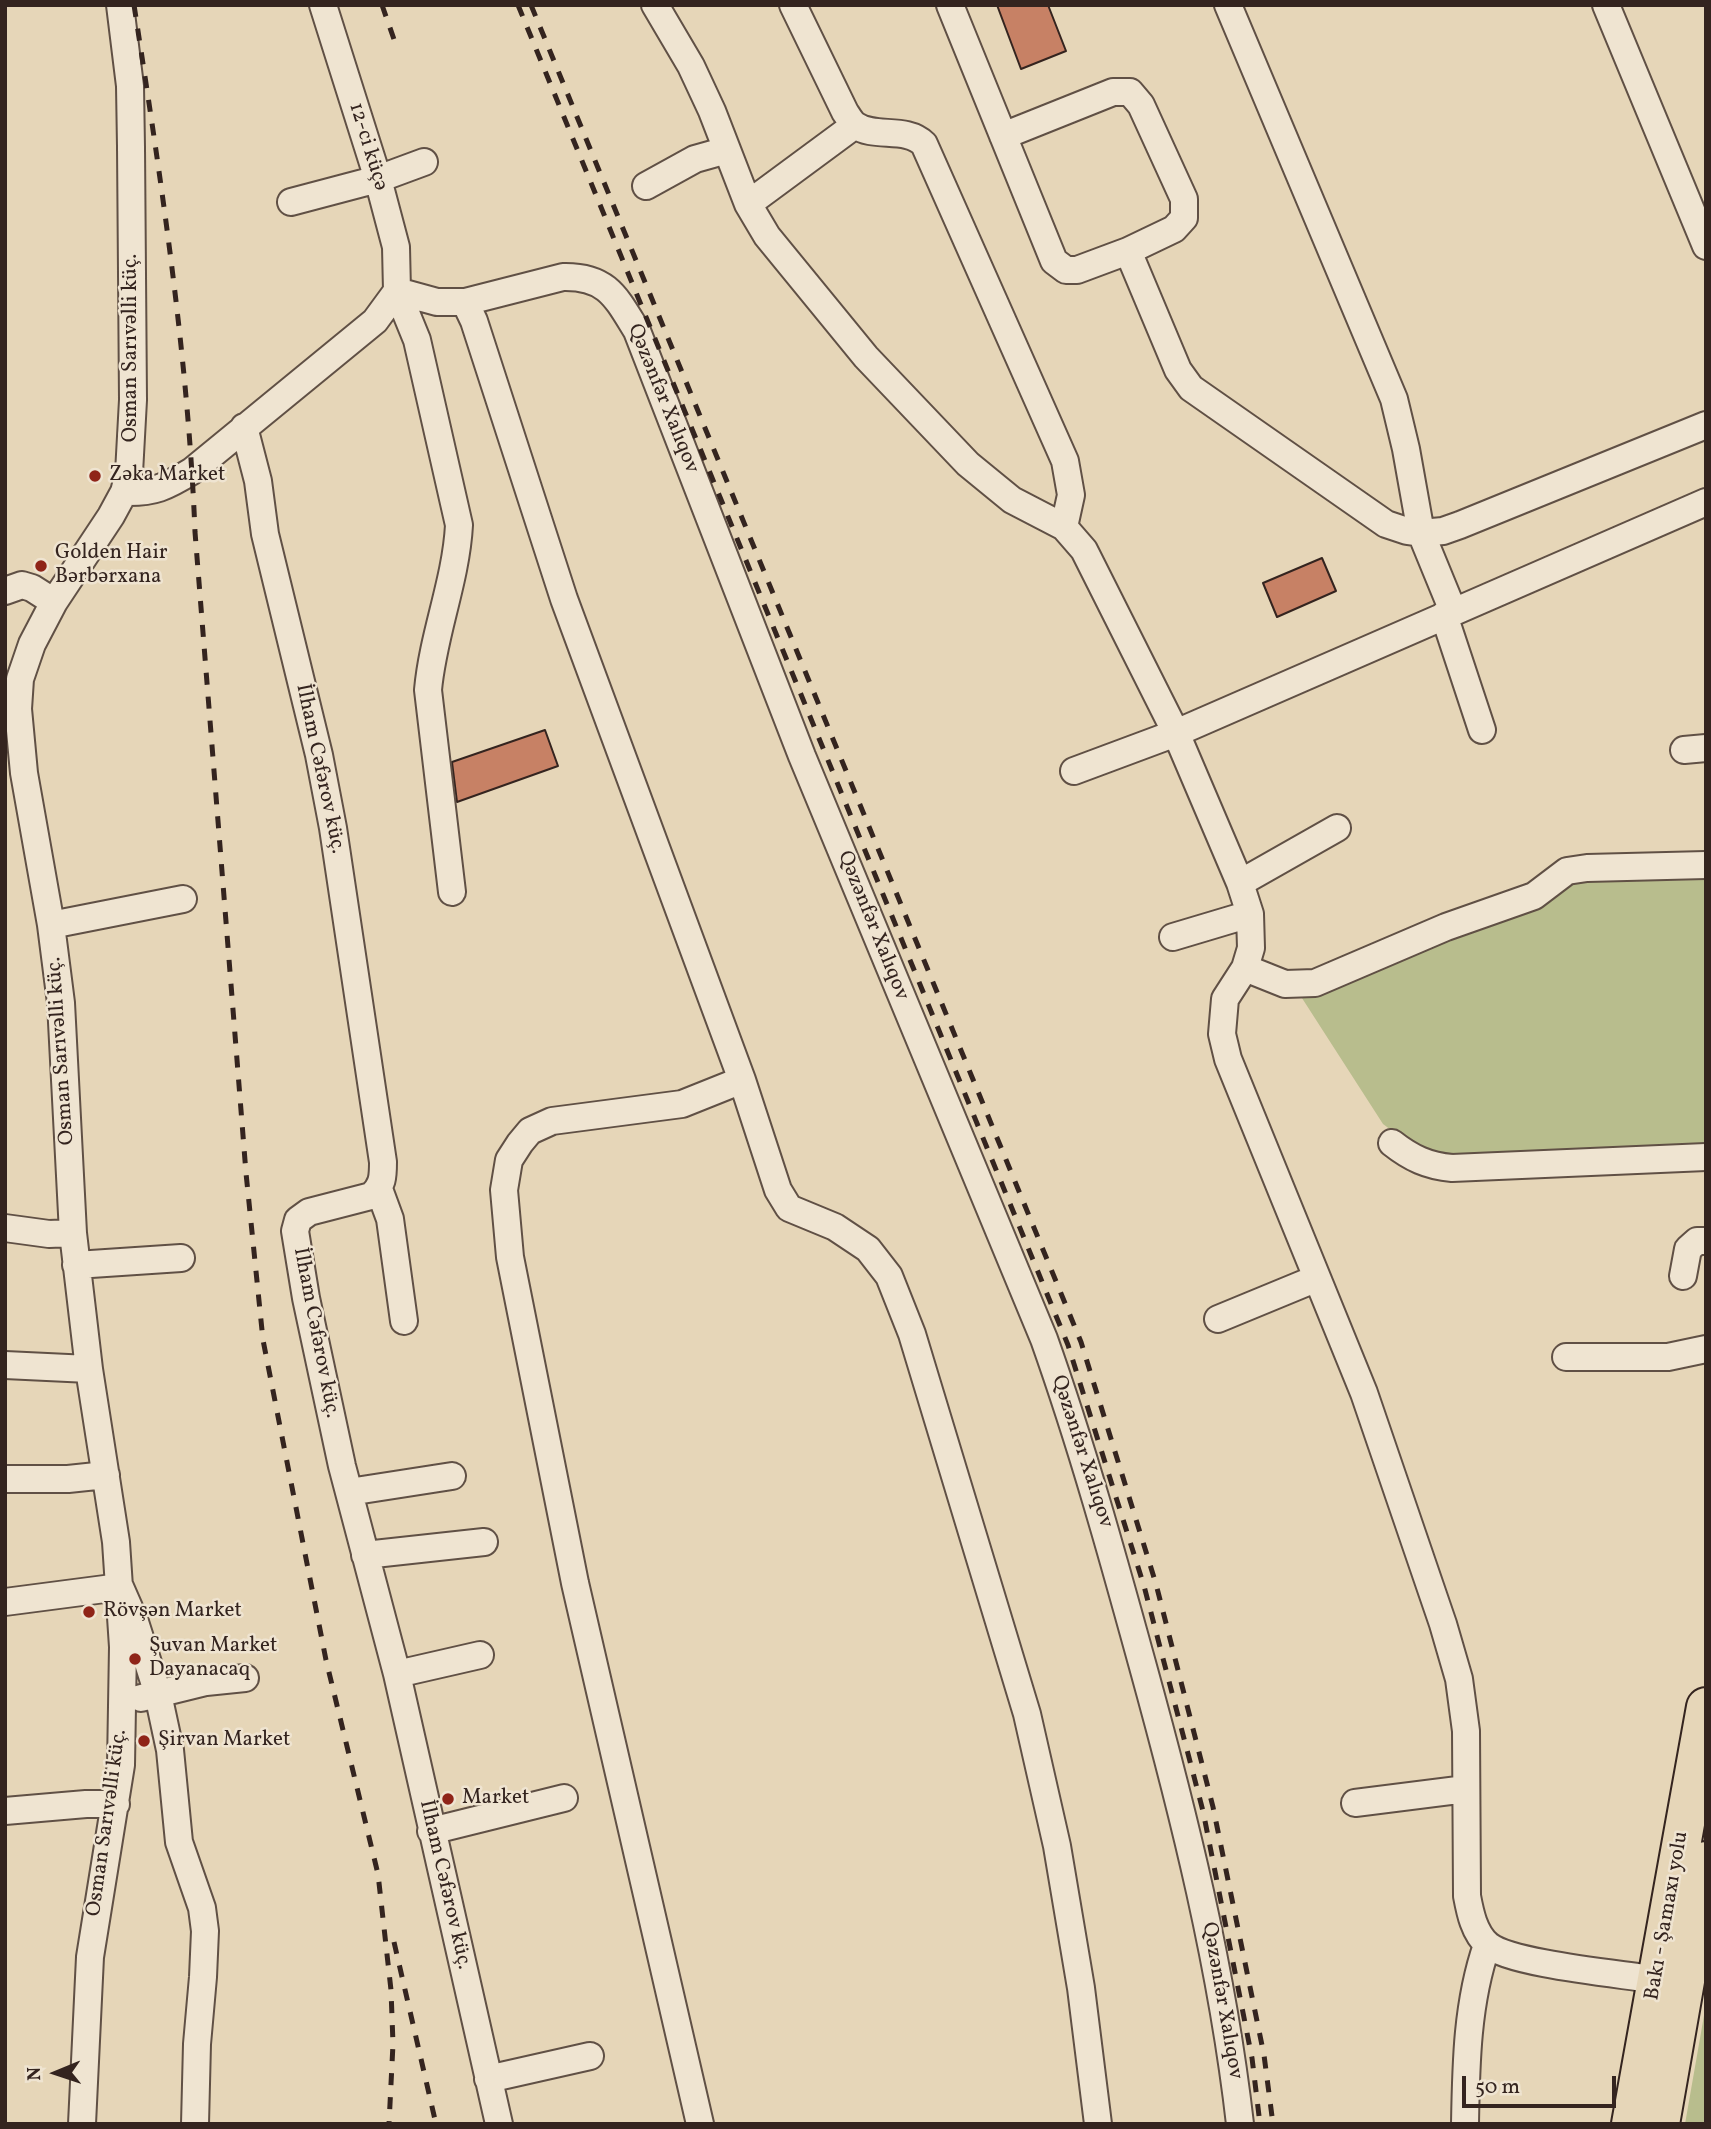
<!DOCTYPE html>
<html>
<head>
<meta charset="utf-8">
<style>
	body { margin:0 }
	#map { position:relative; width:1711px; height:2129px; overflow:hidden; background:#e6d6b8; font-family:Vollkorn,serif }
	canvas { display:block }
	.frame { position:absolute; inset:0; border:7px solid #34241f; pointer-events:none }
	.north { position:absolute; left:21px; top:2038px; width:70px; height:70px; -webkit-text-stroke:5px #efe4d1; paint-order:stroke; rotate:268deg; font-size:19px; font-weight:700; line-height:28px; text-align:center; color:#34241f }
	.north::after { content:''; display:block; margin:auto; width:24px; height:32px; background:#34241f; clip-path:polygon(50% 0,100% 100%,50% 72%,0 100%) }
	.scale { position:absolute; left:1462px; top:2076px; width:154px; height:32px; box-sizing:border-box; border:4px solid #34241f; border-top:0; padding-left:9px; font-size:21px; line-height:24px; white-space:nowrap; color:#34241f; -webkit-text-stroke:5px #efe4d1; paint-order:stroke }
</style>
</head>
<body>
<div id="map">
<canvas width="1711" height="2129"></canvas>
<div class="frame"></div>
<div class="north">N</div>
<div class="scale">50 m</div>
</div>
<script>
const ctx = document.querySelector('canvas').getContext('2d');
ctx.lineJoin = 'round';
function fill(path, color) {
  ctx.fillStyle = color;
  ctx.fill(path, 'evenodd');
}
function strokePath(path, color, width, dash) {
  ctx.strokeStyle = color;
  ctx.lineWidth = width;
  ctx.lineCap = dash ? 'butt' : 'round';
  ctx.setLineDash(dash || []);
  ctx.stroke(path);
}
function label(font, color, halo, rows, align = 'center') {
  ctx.font = font + ' Vollkorn,serif';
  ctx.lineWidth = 5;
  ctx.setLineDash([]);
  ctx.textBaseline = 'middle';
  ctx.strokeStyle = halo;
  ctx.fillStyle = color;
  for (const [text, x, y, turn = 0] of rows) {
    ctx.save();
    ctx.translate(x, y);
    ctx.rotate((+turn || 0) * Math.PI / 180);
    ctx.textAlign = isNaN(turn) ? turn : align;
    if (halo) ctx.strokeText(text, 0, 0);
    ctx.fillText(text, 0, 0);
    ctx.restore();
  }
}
fill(new Path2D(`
	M1706 880V1151L1427 1157 1383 1124 1300 995 1567 881Z
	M1706 2004V2124H1685Z`), '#b8bd8d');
const building = new Path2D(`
	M997 5H1048L1066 51 1021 69Z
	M1322 558 1336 591 1277 617 1263 583Z
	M545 730 558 766 457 802 452 762Z`);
fill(building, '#c78165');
strokePath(building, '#34241f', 2);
const minor = new Path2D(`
	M323 5 378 179 396 247 397 291 417 340 459 525C456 581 433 634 428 690L452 892
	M655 5 691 66 712 111 748 204 767 236 866 357 968 464 1012 500 1064 527 1084 550 1176 733 1240 883 1250 914 1251 948 1245 968 1225 999 1222 1034 1228 1059 1364 1393 1443 1624 1459 1679 1466 1731 1467 1896C1470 1912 1474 1933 1488 1945 1511 1964 1622 1974 1657 1980
	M793 5 845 112C847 115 851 122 855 125 874 139 906 126 924 144L1065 461 1071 495 1064 527
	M950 5 1054 261 1066 270H1077L1128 251 1174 229 1184 218V199L1141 105 1130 92H1113L1003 136
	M1228 5 1394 399 1406 449 1421 533 1443 531 1460 525 1706 425
	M1606 5 1706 246
	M646 186 695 159 727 150
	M291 202 378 179 424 162
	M748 204 855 125
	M1128 251 1178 370 1191 388 1386 524 1407 531 1421 533 1453 611
	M397 291 437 302H465L563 277C607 276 616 297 637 331L802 756 1044 1339C1082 1446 1112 1554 1142 1663 1184 1815 1222 1967 1240 2124
	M465 302 474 321 564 599 742 1080 778 1190 789 1208 835 1227 868 1249 889 1276 912 1334 1027 1714 1057 1846 1081 1988 1098 2124
	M244 427 258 481 265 534 319 755 333 828 383 1162C383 1176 383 1186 371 1196L309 1212 298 1220 295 1231 306 1298 342 1466 397 1674 499 2124
	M124 492C154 493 166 487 192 471L375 321 397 291
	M5 591 22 585 32 588 54 602
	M1444 615 1482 730
	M1684 750 1706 748
	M1074 771 1176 733 1706 502
	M1240 883 1337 828
	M51 925 183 899
	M1173 937 1250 914
	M1245 968 1285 984 1315 983 1446 927 1534 896 1567 871 1587 868 1706 865
	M1392 1143C1411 1158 1428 1166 1452 1168L1706 1157
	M379 1189 390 1219 404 1321
	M5 1228 49 1234 73 1233
	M76 1265 181 1258
	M1683 1276 1688 1249 1697 1241H1706
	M1218 1319 1315 1279
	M1566 1357H1668L1706 1349
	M5 1365 89 1369
	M5 1479H68L106 1475
	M349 1492 452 1476
	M365 1555 484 1542
	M5 1602 120 1587 134 1619 158 1694 170 1750 179 1842 202 1908 205 1931 203 1977 197 2044 195 2124
	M397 1674 480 1655
	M141 1698 206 1682 245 1678
	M1355 1803 1466 1789
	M5 1811 86 1804H116
	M431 1831 564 1798
	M488 2079 590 2056
	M82 2124 90 1957 121 1765 123 1647 116 1542 89 1369 73 1233 61 1003 51 925 24 773 18 709 20 679 32 644 54 602 111 516 124 492 129 473 133 400 131 147 130 86 120 5
	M700 2124 575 1583 510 1257 504 1190 509 1160 520 1143 530 1131 552 1121 682 1104 742 1080
	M1465 2124C1466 2064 1467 2002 1487 1945`);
const highway = new Path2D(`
	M1631 2124 1706 1707
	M1660 2124 1706 1861`);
strokePath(minor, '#605045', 30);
strokePath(highway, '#34241f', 42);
strokePath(minor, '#efe4d1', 26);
strokePath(highway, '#e6d6b8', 38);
strokePath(new Path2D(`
	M134 5C161 180 188 356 195 532L246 1173 263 1340 326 1660 378 1874 391 1990 393 2044 389 2124
	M382 5 396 45
	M518 5 1068 1345 1144 1586 1203 1811 1252 2058 1260 2124
	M531 5 1081 1342 1156 1584 1213 1807 1264 2055 1273 2124
	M394 1942 436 2124`), '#34241f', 5, [12, 12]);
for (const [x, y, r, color] of [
	[95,476,7,"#8f2418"],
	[41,566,7,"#8f2418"],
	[89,1612,7,"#8f2418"],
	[135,1659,7,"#8f2418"],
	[144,1741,7,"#8f2418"],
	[448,1799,7,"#8f2418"]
]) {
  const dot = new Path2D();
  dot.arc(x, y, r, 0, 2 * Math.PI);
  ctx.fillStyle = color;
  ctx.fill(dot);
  strokePath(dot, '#efe4d1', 2.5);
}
label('21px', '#34241f', '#efe4d1', [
	["12-ci küçə",367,147,73],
	["Osman Sarıvəlli küç.",132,348,-90],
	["Qəzənfər Xalıqov",662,399,68],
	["İlham Cəfərov küç.",319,769,78],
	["Qəzənfər Xalıqov",872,926,68],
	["Osman Sarıvəlli küç.",62,1051,-94],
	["İlham Cəfərov küç.",315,1333,79],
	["Qəzənfər Xalıqov",1081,1452,72],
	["Osman Sarıvəlli küç.",108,1823,-82],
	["İlham Cəfərov küç.",444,1885,77],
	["Bakı - Şamaxı yolu",1668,1916,-80],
	["Qəzənfər Xalıqov",1221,2001,80]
]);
label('21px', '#34241f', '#efe4d1', [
	["Zəka Market",109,476],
	["Golden Hair",55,554],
	["Bərbərxana",55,578],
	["Rövşən Market",103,1612],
	["Şuvan Market",149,1647],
	["Dayanacaq",149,1671],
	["Şirvan Market",158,1741],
	["Market",462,1799]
], 'left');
</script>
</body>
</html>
